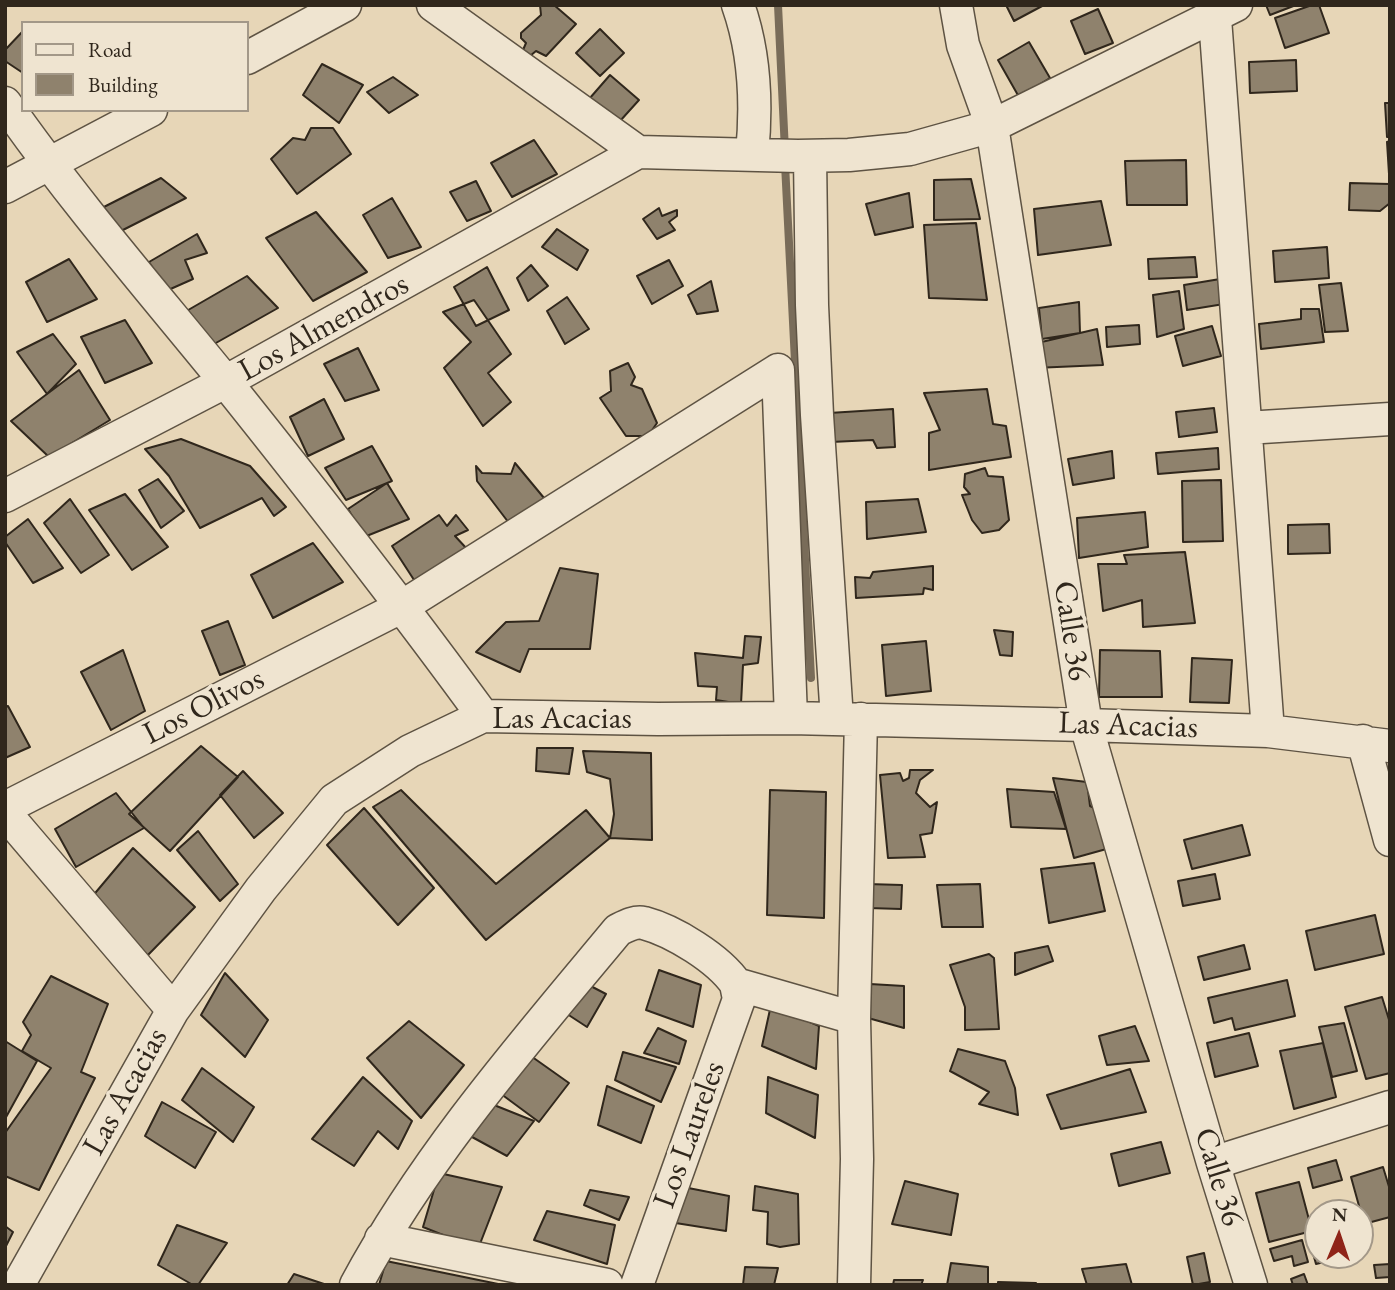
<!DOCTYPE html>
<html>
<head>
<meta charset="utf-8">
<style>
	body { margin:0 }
	#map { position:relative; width:1395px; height:1290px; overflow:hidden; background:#e7d6b7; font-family:"EB Garamond",serif }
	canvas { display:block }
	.frame { position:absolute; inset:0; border:7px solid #30271c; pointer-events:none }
	.legend { position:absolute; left:21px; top:21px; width:228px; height:91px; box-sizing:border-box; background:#efe4d0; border:2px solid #a39888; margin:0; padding:9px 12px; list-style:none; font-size:21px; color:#30271c }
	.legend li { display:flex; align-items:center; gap:14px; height:35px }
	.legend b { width:35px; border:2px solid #a39888 }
	.north { position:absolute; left:1304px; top:1199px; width:70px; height:70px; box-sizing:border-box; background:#efe4d0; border:2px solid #a39888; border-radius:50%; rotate:2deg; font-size:19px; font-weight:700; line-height:28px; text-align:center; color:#30271c }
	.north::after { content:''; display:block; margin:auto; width:24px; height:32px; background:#8f2418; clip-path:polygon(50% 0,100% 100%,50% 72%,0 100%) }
</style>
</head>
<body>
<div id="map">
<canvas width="1395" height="1290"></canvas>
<div class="frame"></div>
<ul class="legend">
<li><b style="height:9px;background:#efe4d0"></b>Road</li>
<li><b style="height:19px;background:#8f826d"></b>Building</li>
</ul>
<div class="north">N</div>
</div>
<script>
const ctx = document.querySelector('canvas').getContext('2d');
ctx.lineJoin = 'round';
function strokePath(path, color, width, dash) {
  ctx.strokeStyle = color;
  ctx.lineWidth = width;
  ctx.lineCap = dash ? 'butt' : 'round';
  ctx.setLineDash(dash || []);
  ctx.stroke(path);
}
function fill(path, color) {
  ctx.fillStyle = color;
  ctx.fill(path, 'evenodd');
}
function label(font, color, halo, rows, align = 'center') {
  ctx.font = font + ' "EB Garamond",serif';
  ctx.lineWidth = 7;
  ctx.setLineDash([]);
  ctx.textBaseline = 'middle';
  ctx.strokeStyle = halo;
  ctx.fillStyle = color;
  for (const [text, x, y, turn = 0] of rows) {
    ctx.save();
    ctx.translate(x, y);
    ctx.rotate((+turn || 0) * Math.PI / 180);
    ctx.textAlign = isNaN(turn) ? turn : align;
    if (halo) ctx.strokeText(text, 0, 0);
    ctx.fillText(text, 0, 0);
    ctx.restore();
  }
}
strokePath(new Path2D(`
	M778 5 785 151
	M785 164 811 678`), '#796c59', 8);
const building = new Path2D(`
	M540 5H554L576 24 546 56 536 51 530 56 523 50 526 43 521 38V33L541 15Z
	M1006 5H1044L1014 21Z
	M1266 5H1296L1270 15Z
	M1312 5H1319L1329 33 1285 48 1275 18Z
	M1098 9 1113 43 1085 54 1071 21Z
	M600 29 624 53 600 76 576 53Z
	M23 31V73L5 61V50Z
	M1029 42 1050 78 1019 97 998 60Z
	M1296 60 1297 91 1250 93 1249 62Z
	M322 64 363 85 339 123 303 95Z
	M610 75 639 100 611 131 583 106Z
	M393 77 418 95 389 113 367 92Z
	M1385 103H1390V137H1387Z
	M311 128H333L351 154 297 194 271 159 293 138 305 140Z
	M534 140 557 174 512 197 491 163Z
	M1390 141V174H1389L1387 142Z
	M1186 160 1187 205H1127L1125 161Z
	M161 178 186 198 119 232 96 211Z
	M971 179 980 219 934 220V180Z
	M476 181 491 211 467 221 450 192Z
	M1350 183 1390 184V203L1380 211 1349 210Z
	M909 193 913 227 875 235 866 204Z
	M392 198 421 247 388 258 363 215Z
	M1101 201 1111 245 1038 255 1034 209Z
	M659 208 662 216 677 210V216L669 222 675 230 657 239 643 219Z
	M316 212 367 272 313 301 266 238Z
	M976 223 987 300 929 298 924 225Z
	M557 229 588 250 577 270 542 247Z
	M197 234 207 253 185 260 193 279 166 291 149 262Z
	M1327 247 1329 278 1275 282 1273 251Z
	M1195 257 1197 277 1149 279 1148 259Z
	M69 259 97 299 47 322 26 282Z
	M669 260 683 286 652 304 637 276Z
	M531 265 548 286 528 301 517 278Z
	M487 267 509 310 476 326 454 287Z
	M247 276 278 308 207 348 183 313Z
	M1220 279 1224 304 1187 310 1184 285Z
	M711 281 718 311 697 314 688 295Z
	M1341 283 1348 331 1325 332 1319 285Z
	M1179 291 1184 329 1157 337 1153 295Z
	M567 297 589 329 565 344 547 311Z
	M474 300 511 354 488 373 511 402 483 426 444 368 471 342 443 312Z
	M1079 302 1080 333 1042 339 1039 308Z
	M1301 309H1319L1324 342 1261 349 1259 324 1301 319Z
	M125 320 152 363 105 383 81 337Z
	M1139 325 1140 344 1107 347 1106 327Z
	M1212 326 1221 356 1183 366 1175 336Z
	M1097 329 1103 365 1034 368 1033 344Z
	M53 334 76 364 47 394 17 352Z
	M358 348 379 390 345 401 324 364Z
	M628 363 635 377 631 385 642 389 657 423 648 436H626L600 398 611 391 610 371Z
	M79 370 110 420 49 457 11 421Z
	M987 389 993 424 1006 426 1011 457 929 470V433L940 430 924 393Z
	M324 399 344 439 308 456 290 417Z
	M1214 408 1217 432 1179 437 1176 412Z
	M893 409 895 447 877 448 873 440 831 442 829 413Z
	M181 439 250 466 286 507 274 516 262 498 200 528 169 476 145 449Z
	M372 446 392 481 346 500 325 468Z
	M1218 448 1219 469 1158 474 1156 453Z
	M1112 451 1114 478 1073 485 1068 459Z
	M515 463 549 504 512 527 477 481 476 466 482 473 511 474Z
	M985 468 988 476 1003 477 1009 520 999 530 982 533 972 520 962 495 970 494 964 487 965 474Z
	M158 479 184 511 161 528 139 490Z
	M1221 480 1223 541 1183 542 1182 481Z
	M387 483 409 519 364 537 348 509Z
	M125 494 168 547 132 570 89 510Z
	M70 499 109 555 81 573 44 523Z
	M918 499 926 532 867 539 866 502Z
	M1145 512 1148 547 1079 558 1077 518Z
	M439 515 447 526 456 515 468 530 455 536 467 549 416 583 392 546Z
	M28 519 63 568 33 583 5 542V537Z
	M1329 524 1330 553 1288 554V525Z
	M313 543 343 582 273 618 251 575Z
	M1185 552 1195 623 1143 627 1142 600 1103 611 1098 564H1127L1124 555Z
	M933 566V590L924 588 923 594 856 598 855 577 870 578 873 572Z
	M560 568 598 574 590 649H529L520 672 476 652 506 622 539 621Z
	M228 621 245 665 220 675 202 631Z
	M994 630 1013 632 1012 656 1000 655Z
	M745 636 761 637 758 663 743 665 741 704 716 700 717 687 698 686 695 653 743 658Z
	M926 641 931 691 886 696 882 645Z
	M123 650 145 711 111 730 81 672Z
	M1100 650 1160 651 1162 697H1099Z
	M1192 658 1232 660 1229 703 1190 702Z
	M8 706 30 747 5 758V707Z
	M201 746 238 777 170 851 129 814Z
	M537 748H573L569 774 536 771Z
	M583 751 651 753 652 840 610 838 614 814 610 779 587 772Z
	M910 770H933L920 780 916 793 930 807 937 802 932 833 920 835 925 857 888 858 880 775 900 773 903 781 909 778Z
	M243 771 283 813 254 838 220 795Z
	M1053 778 1087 782 1090 806 1104 813 1110 848 1074 858Z
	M1007 789 1054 792 1066 829 1011 827Z
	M401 790 496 884 586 810 610 838 486 940 373 807Z
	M770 790 826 792 824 918 767 915Z
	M116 793 144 828 76 867 55 829Z
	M364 808 434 888 398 925 327 845Z
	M1242 825 1250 855 1192 869 1184 840Z
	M198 831 238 884 220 901 177 850Z
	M133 848 195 907 146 957 91 898Z
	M1094 863 1105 911 1049 923 1041 869Z
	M1215 874 1220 899 1183 906 1178 881Z
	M867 884 902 885 901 909 868 908Z
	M980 884 983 927H942L937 885Z
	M1375 915 1384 954 1315 970 1306 931Z
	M1244 945 1250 969 1204 980 1198 957Z
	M1048 946 1053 961 1015 975V953Z
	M989 954 994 958 999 1029 965 1030V1007L950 965Z
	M659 970 701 985 693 1027 646 1010Z
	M225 973 268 1020 245 1057 201 1015Z
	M51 976 108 1004 81 1072 95 1078 39 1190 5 1176V1133L51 1068 22 1051 31 1035 23 1022Z
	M1287 980 1295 1016 1235 1030 1232 1018 1214 1023 1208 998Z
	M581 981 606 994 587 1027 561 1010Z
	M870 984 904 986V1028L868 1018Z
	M1382 997 1390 1023V1073L1366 1079 1345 1007Z
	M771 1005 819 1026 816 1069 762 1046Z
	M409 1021 464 1065 421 1118 367 1058Z
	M1344 1023 1357 1071 1332 1077 1319 1027Z
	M1135 1026 1149 1061 1107 1065 1099 1036Z
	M658 1028 686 1041 679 1064 644 1053Z
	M1249 1033 1258 1066 1215 1077 1207 1043Z
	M5 1041 37 1061 5 1119Z
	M1323 1043 1336 1097 1294 1109 1280 1051Z
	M521 1049 569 1083 539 1122 493 1088Z
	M958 1049 1005 1061 1015 1088 1018 1115 979 1104 989 1092 950 1071Z
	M623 1052 676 1067 661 1102 615 1080Z
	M202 1068 254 1107 233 1142 182 1100Z
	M1130 1069 1146 1112 1061 1129 1047 1095Z
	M363 1077 412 1121 398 1149 378 1131 354 1166 312 1139Z
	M768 1077 818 1095 815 1138 766 1113Z
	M607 1086 654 1106 641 1143 598 1125Z
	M484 1101 534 1121 507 1156 461 1131Z
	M162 1102 216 1132 195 1168 145 1136Z
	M1161 1142 1170 1173 1119 1186 1111 1154Z
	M1336 1160 1342 1180 1313 1188 1308 1168Z
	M1383 1167 1390 1190V1217L1364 1224 1351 1177Z
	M439 1173 502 1187 478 1249 423 1227Z
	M905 1181 958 1194 951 1235 892 1224Z
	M1299 1182 1312 1231 1269 1242 1256 1193Z
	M673 1185 729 1196 726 1231 663 1221Z
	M755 1186 798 1194 799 1244 780 1247 767 1244 768 1212 753 1210Z
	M590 1190 629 1197 619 1220 584 1205Z
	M547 1211 615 1225 607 1264 534 1240Z
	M177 1225 227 1243 198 1285H193L158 1265Z
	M5 1226 13 1232 5 1248Z
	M1302 1240 1308 1262 1294 1266 1292 1256 1274 1261 1270 1249Z
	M1318 1241V1255H1326L1328 1261 1316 1264 1310 1243Z
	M1204 1253 1210 1282 1193 1285 1187 1257Z
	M386 1261 503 1285H379Z
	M951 1263 988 1267V1285H947Z
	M1126 1264 1132 1285H1087L1082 1269Z
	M1390 1264V1277L1376 1278 1374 1265Z
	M745 1267 778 1268 774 1285H743Z
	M294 1274 327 1285H287Z
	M1304 1274 1308 1285H1293L1291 1279Z
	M894 1280H923L921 1285H893Z
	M998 1282 1036 1283V1285H998Z`);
fill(building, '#8f826d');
strokePath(building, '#30271c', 2);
const minor = new Path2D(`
	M433 5 638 152 798 156 849 155 910 149 992 126 1236 5
	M738 5C755 53 757 104 752 154
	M956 5 963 45 992 126 1086 725 1213 1163 1251 1285
	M1214 5 1268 731
	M247 58 345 5
	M5 103C73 200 150 289 225 381 313 491 400 602 483 716
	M810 156 812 305 817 415 837 719
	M5 187 151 110
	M778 370 791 718
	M1246 428 1390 419
	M5 496 225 382 638 152
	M1363 741 1390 840
	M5 808 403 606 778 370
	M5 813 173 1010
	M1213 1163 1390 1107
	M381 1239 607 1285
	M18 1285 173 1010 261 889 334 800 410 751 483 716 658 719 791 718 1086 725 1268 731 1390 746
	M356 1285C426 1155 524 1043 618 930 626 926 635 921 644 923 674 931 719 959 736 984L854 1018
	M637 1285 739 999 736 984
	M854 1285 857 1159 854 1018 861 719`);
strokePath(minor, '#5e5343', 35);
strokePath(minor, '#efe4d0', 32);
label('32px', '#30271c', '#efe4d0', [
	["Los Almendros",324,328,-29],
	["Calle 36",1071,631,81],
	["Los Olivos",204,707,-27],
	["Las Acacias",562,719],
	["Las Acacias",1128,726,2],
	["Las Acacias",126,1092,-61],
	["Los Laureles",690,1135,-70],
	["Calle 36",1218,1177,73]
]);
</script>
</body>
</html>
